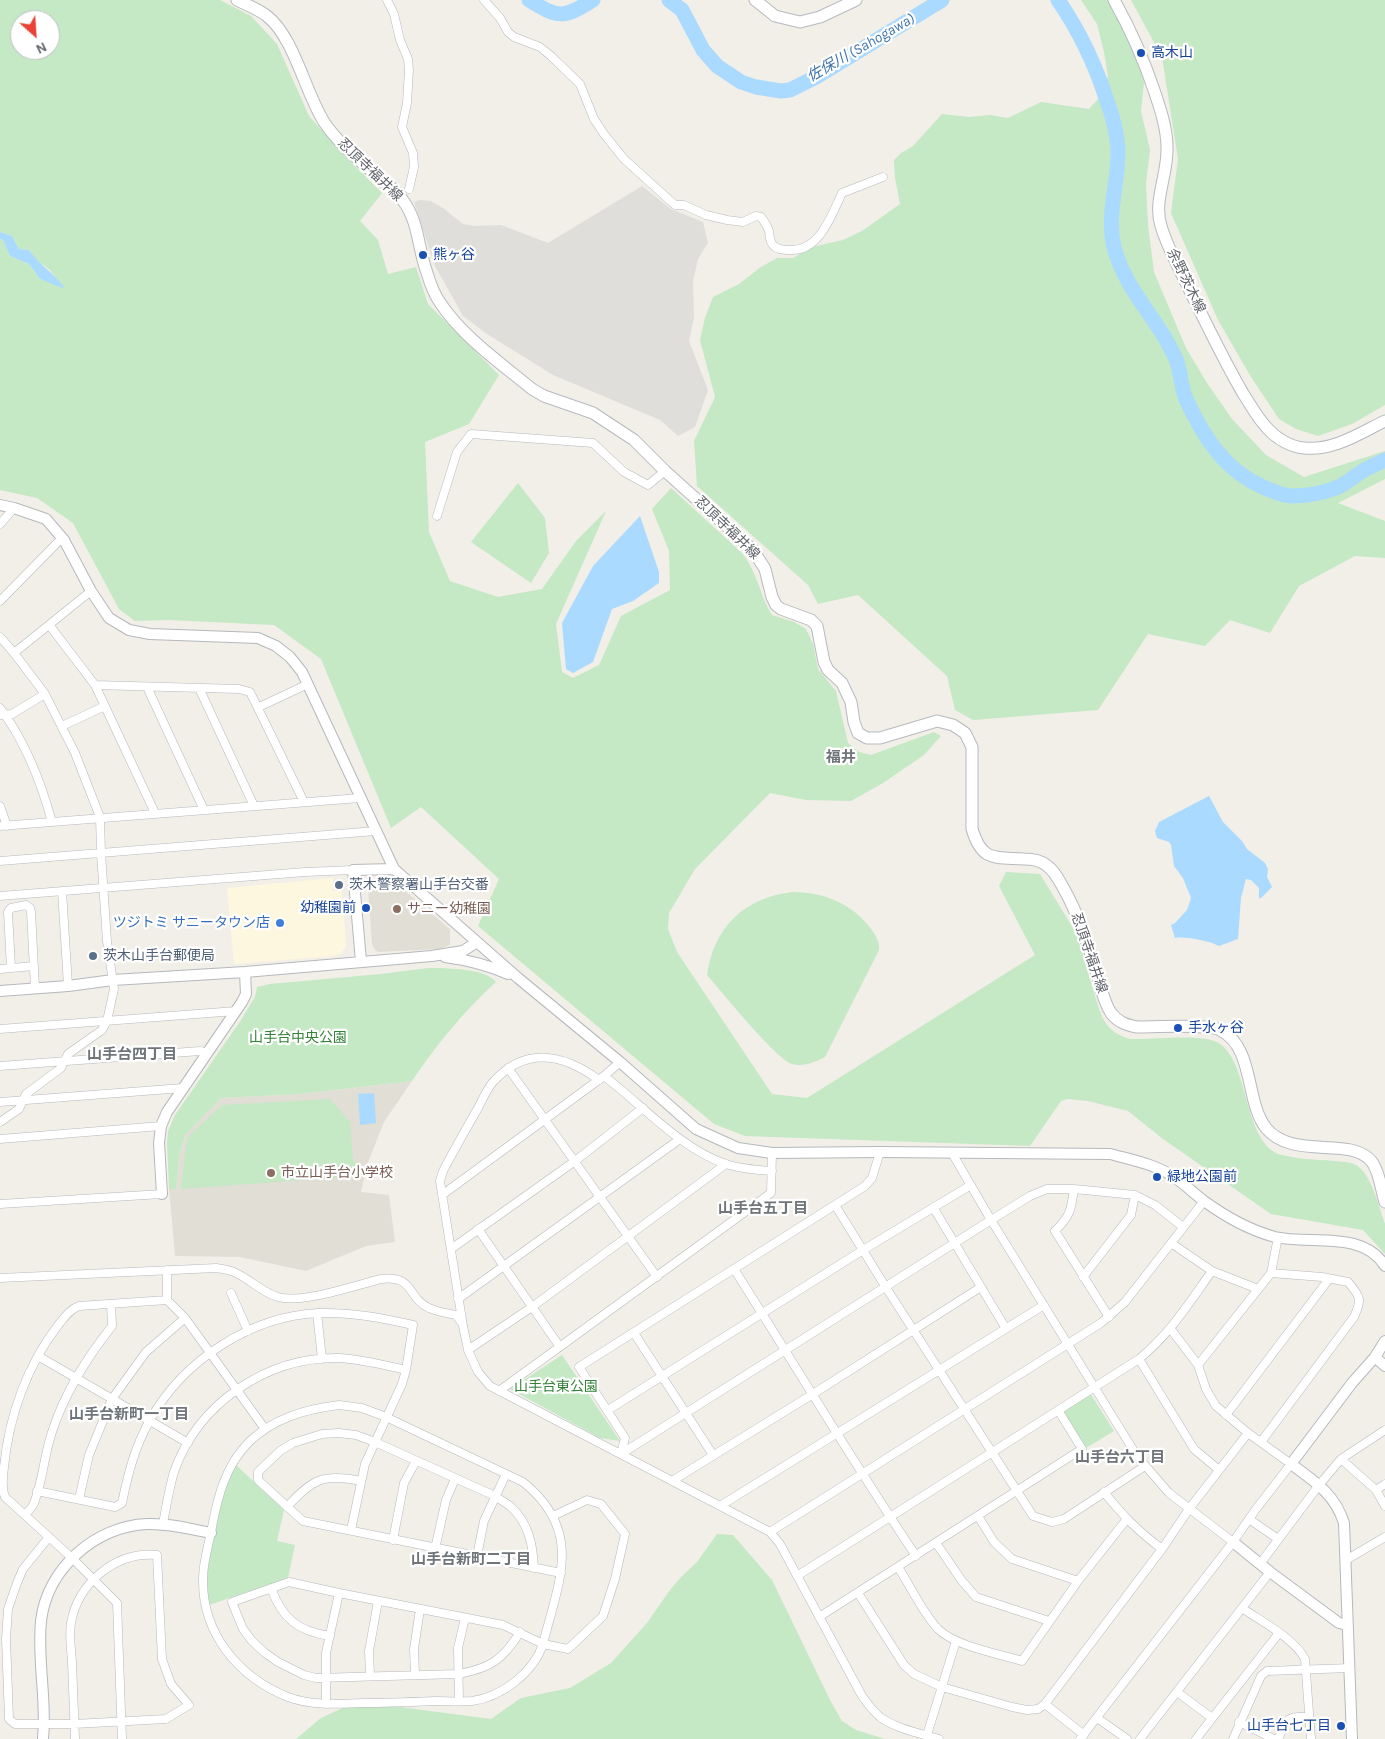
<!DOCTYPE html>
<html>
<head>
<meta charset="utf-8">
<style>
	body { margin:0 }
	#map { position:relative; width:1385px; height:1739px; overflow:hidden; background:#f1efe8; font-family:Karla,sans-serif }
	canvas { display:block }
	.north { position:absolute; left:10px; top:10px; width:50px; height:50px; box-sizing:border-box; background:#fff; border:1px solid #bfc1c3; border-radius:50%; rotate:154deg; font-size:14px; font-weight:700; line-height:20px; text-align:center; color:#5f6368 }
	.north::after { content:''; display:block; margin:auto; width:18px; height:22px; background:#ea4335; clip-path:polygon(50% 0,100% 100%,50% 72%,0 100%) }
</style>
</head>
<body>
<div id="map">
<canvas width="1385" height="1739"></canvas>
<div class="north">N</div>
</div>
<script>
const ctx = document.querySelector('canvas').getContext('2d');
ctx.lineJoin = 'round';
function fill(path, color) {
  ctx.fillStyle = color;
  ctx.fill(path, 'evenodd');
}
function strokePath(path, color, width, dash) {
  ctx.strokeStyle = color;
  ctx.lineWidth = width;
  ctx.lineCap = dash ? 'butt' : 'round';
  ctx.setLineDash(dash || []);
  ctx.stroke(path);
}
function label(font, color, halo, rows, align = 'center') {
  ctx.font = font + ' Karla,"Noto Sans JP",sans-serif';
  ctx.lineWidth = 4.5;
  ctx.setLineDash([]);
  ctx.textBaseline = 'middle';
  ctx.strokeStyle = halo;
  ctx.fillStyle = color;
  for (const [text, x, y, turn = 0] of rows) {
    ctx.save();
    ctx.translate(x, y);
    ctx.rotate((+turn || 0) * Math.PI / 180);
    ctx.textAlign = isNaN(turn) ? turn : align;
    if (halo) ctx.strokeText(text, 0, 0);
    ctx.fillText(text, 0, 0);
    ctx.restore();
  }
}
fill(new Path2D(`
	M333 878V891H342L346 946 341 954 335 956 234 964 227 888Z`), '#fef7e0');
fill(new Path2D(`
	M642 186 671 209 703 222 708 243 698 259 693 282 694 317 689 341 708 390 695 427 678 436 660 420 553 375 487 334 463 316 435 266 414 202 420 200 431 201 443 208 463 224 475 226 501 225 548 243Z`), '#e0deda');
fill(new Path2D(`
	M374 879H391L450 929V945L440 949 378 952 375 950 372 944 368 888 369 884Z
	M412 1081 384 1122 367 1165 361 1192 389 1195 395 1242 366 1246 306 1271 240 1257 175 1256 169 1189 176 1188 179 1156 185 1135 221 1098 299 1094Z`), '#e1ded6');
fill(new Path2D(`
	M0 0H220L251 16 277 44 309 116 339 150 382 193 360 221 378 240 388 274 416 267 428 304 499 375 469 424 425 442 429 532 450 581 498 597 542 589 576 541 606 511 556 624 562 672 573 678 599 665 621 616 670 590 669 551 652 509 671 488 742 553C758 573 759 594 772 615L794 622 806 629 813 644 818 669 836 691 848 743 859 752 871 755 934 732 941 736 924 755 883 783 851 801 806 800 770 793 695 869 669 913 668 929 677 952 772 1094 807 1098 1035 955 999 886 1006 872 1040 874 1076 933 1099 1009C1105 1026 1113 1034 1130 1039 1152 1040 1195 1034 1214 1041 1249 1053 1241 1134 1276 1153 1279 1155 1284 1155 1287 1156 1308 1161 1330 1159 1351 1163 1370 1167 1379 1207 1385 1224 1385 1232 1385 1245 1385 1254L1363 1230 1271 1214 1163 1139 1128 1111 1088 1101 1068 1099 1061 1101 1030 1146 745 1136 714 1124 478 926 499 879 421 807 391 828 321 659 274 625 169 620 135 621 119 609 73 523 37 498 0 490V239L3 240 10 256 29 264 40 279 64 288 50 270 35 259 29 250 19 249 12 236 0 232ZM20 20H50V50H20Z
	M1081 0H1108L1140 64 1144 83 1141 111 1150 150 1146 184 1148 225 1154 272 1186 348 1207 383 1232 419 1266 455 1304 477 1385 451V479L1338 503 1385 521V558L1355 556 1299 586 1270 633 1230 620 1205 646 1148 634 1098 710 973 720 955 710 947 676 858 595 818 604 808 585 697 486 694 441 715 397 700 340 705 318 713 297 739 284 761 267 777 258H793L812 247 843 240 862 231 900 204 895 178 894 160 901 153 913 146 942 114 968 117 990 115 1008 118 1041 102 1089 109 1099 98 1108 76 1104 52 1097 24Z
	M1131 0H1385V405L1352 424 1318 436 1296 429 1279 419 1251 377 1218 320 1171 213 1178 159 1162 57Z
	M518 483 545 518 549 553 531 583 471 542Z
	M792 892C823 892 852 903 871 929 876 936 880 942 879 950L825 1057C815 1062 804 1067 792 1064 776 1059 721 991 707 975 714 927 744 898 792 892Z
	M428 968C444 968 486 968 496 982 464 1011 436 1045 412 1081L299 1094 221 1098 185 1135 179 1156 176 1189H169L167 1142 168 1131 175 1115 241 1020 255 997 257 987 270 984 381 974Z
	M330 1099 350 1122 353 1161 359 1163 358 1176 181 1189 187 1138 222 1105Z
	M562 1355 620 1441 600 1438 510 1389Z
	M1090 1393 1114 1431 1086 1448 1062 1410Z
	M236 1465 284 1510 277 1541 295 1545 288 1578 209 1605C204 1576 210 1551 216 1524 222 1499 223 1487 236 1465Z
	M717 1534 733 1535 772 1580 831 1702 842 1721 856 1730 885 1739H296L321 1718 351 1704H377L491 1719 521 1698 570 1688 611 1663 647 1623 670 1590 682 1576 697 1562Z`), '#c5e8c5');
fill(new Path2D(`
	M0 232 12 236 19 249 29 250C39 265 55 273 65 289L40 279 29 264 10 256 3 240 0 239Z
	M640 516 659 572V583L633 601 612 609 593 662 573 673 566 669 562 623 593 566Z
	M1209 796 1223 822 1242 841 1247 849 1265 863 1268 869 1267 877 1272 887 1261 898H1259V888L1251 880 1246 879 1241 898 1238 939 1219 946C1210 941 1185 936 1175 938L1171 925 1175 923 1187 910 1191 898 1183 878 1174 866 1171 845 1169 842 1157 838 1155 831 1159 822Z
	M374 1093 376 1123 360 1125 358 1094Z`), '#aadaff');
strokePath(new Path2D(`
	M529 0C558 18 563 19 593 0
	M669 0 682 10 703 50 717 66 741 82 756 87 781 91 790 90 816 77 942 0
	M1058 0C1080 32 1094 61 1106 98 1112 114 1117 131 1118 149 1119 182 1106 214 1114 247 1126 293 1160 320 1177 362 1181 374 1181 387 1186 399 1203 436 1224 470 1263 487 1272 491 1282 496 1292 496 1307 496 1322 493 1336 488 1345 485 1353 477 1361 472 1369 467 1377 464 1385 460`), '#aadaff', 15);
const minor = new Path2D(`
	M387 0 394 14 400 40 408 59 409 70 407 103 402 127 413 153 414 167 409 189
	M484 0 500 18 508 32 514 37 540 47 551 56 580 84 594 119 604 134 624 159 675 205H684L706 215 727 220 743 222 756 216 761 217C764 221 767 225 769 231 770 236 769 241 773 245 777 250 784 250 791 250 820 251 832 214 842 193L883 177
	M437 516 457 452 471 434 593 443 624 472 648 485 665 471
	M0 524 14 508
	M0 601 62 538
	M50 626 95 685 239 689 250 692 304 802
	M0 637 14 653 45 694 75 753 100 817 101 853 107 941 114 989 107 1021 102 1030 68 1054 61 1068 26 1094 19 1109 0 1122
	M14 653 91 591
	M95 685 155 813
	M147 687 204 810
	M199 688 254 806
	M259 707 308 684
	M0 708C25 741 41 782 52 822
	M0 715 12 714 45 694
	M62 726 105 706
	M0 806 7 826
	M0 826 360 798
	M0 861 376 831
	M62 891 68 986
	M0 896 305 872 353 870
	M11 968 8 912 11 908 26 905 30 908 31 912 35 988
	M0 969 34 966
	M0 1029 236 1011
	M0 1066 200 1051 208 1053
	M508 1068 657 1277
	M604 1076C641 1104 682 1150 726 1164 741 1169 757 1170 772 1171
	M599 1080C564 1054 526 1046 494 1081 487 1088 483 1099 478 1108 466 1129 454 1150 443 1171L440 1181 463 1326 468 1350 478 1372 490 1386 770 1532 780 1544 862 1696C867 1703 873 1711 880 1717 894 1728 922 1734 939 1739
	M0 1102 183 1088
	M0 1139 161 1126
	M952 1153 991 1220 1137 1456 1169 1493 1233 1542
	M1074 1189C1071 1210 1071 1215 1055 1231L1109 1317
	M442 1195 604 1076 620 1062
	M0 1204 162 1194
	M835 1205 885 1286 1033 1516 1052 1522 1064 1519 1145 1466
	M933 1207 1005 1327
	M478 1229 560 1347
	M1171 1243 1212 1271 1258 1289
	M451 1249 575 1161 643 1108
	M734 1269C795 1365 853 1462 916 1556
	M1083 1277 1131 1215 1135 1195
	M0 1278 216 1268C223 1269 232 1270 238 1274 252 1281 263 1293 278 1297 302 1304 356 1285 381 1279 415 1275 407 1298 429 1308 437 1312 447 1313 456 1315L461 1322
	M231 1293 248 1331
	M458 1299 680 1139
	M167 1300V1270
	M317 1313 322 1359
	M634 1333 713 1455
	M468 1350 532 1307 726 1164
	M38 1356 188 1443
	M1139 1359 1194 1449 1219 1470
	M1198 1365 1271 1273 1278 1237
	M499 1391 771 1193 772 1153
	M339 1405 362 1408 386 1417 523 1482C584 1531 559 1580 543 1644 534 1672 502 1697 472 1701 460 1702 447 1701 435 1701 411 1702 387 1703 363 1703 338 1704 312 1706 288 1697 238 1677 202 1633 203 1579 203 1561 209 1544 212 1527 218 1495 226 1465 249 1442 274 1418 306 1409 339 1405Z
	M608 1410 863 1250 971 1185
	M1226 1415 1329 1279
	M1261 1442 1354 1317C1362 1300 1361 1297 1348 1282L1322 1277 1271 1273
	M621 1454 991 1220 1030 1196 1047 1189H1074L1135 1195 1155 1205 1183 1227
	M621 1454 625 1438 579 1367 865 1186 872 1178 880 1152
	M1341 1459 1376 1490 1385 1484
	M672 1481 813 1394 981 1287
	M1376 1490 1385 1506
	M37 1491 115 1507 122 1503C128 1474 135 1446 150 1420 183 1361 250 1316 319 1313 351 1312 382 1318 413 1325L406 1370 402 1384 365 1464 351 1530
	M1104 1492C1123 1516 1138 1531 1162 1549
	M79 1499 89 1455 112 1399 146 1352 185 1318
	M720 1506 1044 1305
	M287 1507C312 1479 324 1473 361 1481
	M25 1515C28 1511 33 1507 34 1503 43 1481 44 1455 52 1432 65 1392 86 1359 112 1326L111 1304
	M978 1516 994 1542 1012 1559 1078 1581
	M1249 1519 1278 1539
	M163 1524C166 1507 169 1489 174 1472 198 1403 267 1357 338 1358 361 1359 384 1365 406 1370
	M770 1532 1101 1323 1125 1302 1204 1201
	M49 1537 23 1569 17 1583 8 1609 6 1639 9 1719 15 1724H74L166 1719 189 1705 171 1684 162 1659 157 1555C116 1551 78 1583 71 1623 69 1635 71 1649 72 1662 73 1687 74 1713 75 1739
	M393 1540 404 1483 416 1461
	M936 1543 962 1581 976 1597 1049 1621
	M435 1549 446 1500 455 1479
	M477 1556 484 1521 506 1474
	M1346 1560 1385 1537
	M1260 1564 1319 1485 1341 1459 1385 1430
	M898 1567C911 1587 922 1612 938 1629 955 1646 999 1654 1022 1661L1078 1581 1126 1520
	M534 1568C533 1546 529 1523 511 1507 507 1503 500 1500 495 1496L375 1442 356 1435 339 1433 322 1434 293 1443 280 1451 258 1472V1480L303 1521 561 1573
	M797 1576 1139 1359C1170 1334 1189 1303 1212 1271
	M271 1588C282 1618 297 1631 330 1636
	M858 1593 904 1665 914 1674 942 1687 1012 1707 1027 1710 1038 1709 1045 1704 1162 1549 1189 1509 1248 1433
	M1242 1608C1262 1622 1294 1638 1305 1659L1311 1739
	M819 1617 1082 1449 1058 1410
	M520 1632C503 1660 490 1668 459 1674L316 1678 304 1675 278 1662 265 1653 252 1641 243 1629 232 1602 289 1582 339 1593 503 1625 543 1644 568 1649 603 1616 615 1579 625 1534 601 1504 587 1500 553 1516
	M415 1675 414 1649 420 1609
	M370 1676 369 1651 378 1601
	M1177 1692 1212 1718
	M459 1701 458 1648 465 1618
	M326 1704V1653L339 1593
	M1045 1704 1084 1735
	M1097 1718 1127 1739
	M1239 1722 1274 1739
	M927 1735 956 1641
	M122 1739 117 1603 72 1558 5 1497C1 1487 3 1477 4 1467 9 1416 27 1365 59 1324 65 1317 69 1310 79 1306L167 1300 185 1318 265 1429
	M1080 1739 1233 1542 1256 1509 1291 1464 1248 1433 1216 1406 1206 1389 1198 1365 1170 1328
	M1140 1739 1270 1572
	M1196 1739 1279 1633
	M1233 1739 1261 1676 1267 1671 1350 1668
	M1278 1739C1287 1720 1286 1715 1309 1717`);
const tertiary = new Path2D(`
	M0 505 14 508 46 519 64 540 91 591 109 618 129 630 150 634 258 638 276 646 290 657 302 672 394 869 518 978 620 1062 696 1129 738 1148 772 1153 880 1152 1110 1154C1132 1160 1155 1164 1174 1177 1185 1184 1194 1194 1204 1201 1226 1217 1249 1230 1275 1237 1310 1245 1363 1230 1385 1266
	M445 957C468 960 488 965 508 974
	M361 961 353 870 394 869
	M0 991 68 986 113 980 245 972 432 956 463 951 477 942
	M162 1194 159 1143 161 1126 167 1112 242 1002 246 994 245 972
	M1375 1357 1385 1366
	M1233 1542 1270 1572 1339 1623 1347 1625
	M43 1739C47 1700 37 1660 41 1621 47 1569 95 1526 147 1524 168 1523 190 1529 211 1533
	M1352 1739 1344 1523C1335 1494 1314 1481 1291 1464L1352 1383 1375 1357 1385 1341`);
const secondary = new Path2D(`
	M237 0C247 5 258 9 267 16 294 37 305 92 324 122 338 143 358 159 377 176 387 184 397 191 404 202 419 223 418 249 427 273 430 283 435 296 441 304 462 336 503 365 532 389L544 396 593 413 634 440 665 471 753 550 765 569 772 597 776 605 781 609 811 620 817 626 824 662 828 670 842 683 851 702 854 722 858 733 867 738H880L937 721 953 725 965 733 972 747V829C982 862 994 857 1024 859 1032 859 1040 860 1046 865 1054 870 1059 880 1064 889 1078 914 1087 942 1096 970 1100 984 1103 1001 1111 1013 1118 1022 1126 1025 1137 1027 1153 1027 1209 1024 1220 1030 1255 1047 1245 1102 1266 1128 1293 1161 1351 1135 1372 1162 1380 1173 1381 1190 1385 1202
	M755 0 775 16 800 22 820 17 856 0
	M1114 0C1131 30 1144 60 1155 93 1161 111 1167 129 1167 148 1168 174 1153 201 1161 226 1168 250 1182 273 1192 295 1209 329 1225 363 1244 395 1252 407 1258 419 1268 429 1277 439 1291 447 1304 448 1334 451 1360 433 1385 421`);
strokePath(minor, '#b5b8bc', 9);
strokePath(tertiary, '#b5b8bc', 12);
strokePath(secondary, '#b6babf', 13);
strokePath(minor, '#fff', 8);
strokePath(tertiary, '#fff', 10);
strokePath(secondary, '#fff', 11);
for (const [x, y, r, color] of [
	[1141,53,5,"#1a4fb4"],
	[423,255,5,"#1a4fb4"],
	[339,885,5,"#5c6f8a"],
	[366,908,5,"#1a4fb4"],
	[397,909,5,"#8d6e63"],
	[280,923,5,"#3f7fe0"],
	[93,956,5,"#5c6f8a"],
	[1178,1028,5,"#1a4fb4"],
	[271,1173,5,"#8d6e63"],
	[1157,1177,5,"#1a4fb4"],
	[1341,1726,5,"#1a4fb4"]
]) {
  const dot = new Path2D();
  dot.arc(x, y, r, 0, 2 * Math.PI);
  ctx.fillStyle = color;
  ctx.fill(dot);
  strokePath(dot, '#fff', 2);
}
label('14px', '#164399', '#fff', [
	["高木山",1151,53],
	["熊ヶ谷",433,255],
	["幼稚園前",356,908,"right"],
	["手水ヶ谷",1188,1028],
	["緑地公園前",1167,1177],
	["山手台七丁目",1331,1726,"right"]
], 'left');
label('14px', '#5f6368', '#fff', [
	["忍頂寺福井線",370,170,44],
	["余野茨木線",1186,281,64],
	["忍頂寺福井線",727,528,44],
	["忍頂寺福井線",1089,953,71]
]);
label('14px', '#4e5e75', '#fff', [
	["茨木警察署山手台交番",349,885],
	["茨木山手台郵便局",103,956]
], 'left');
label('14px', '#785e54', '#fff', [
	["サニー幼稚園",407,909],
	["市立山手台小学校",281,1173]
], 'left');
label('14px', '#366cbe', '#fff', [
	["ツジトミ サニータウン店",270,923]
], 'right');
label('14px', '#348238', '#fff', [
	["山手台中央公園",298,1038],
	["山手台東公園",556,1387]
]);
label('italic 15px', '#4174aa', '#fff', [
	["佐保川 (Sahogawa)",861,48,-30]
]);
label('bold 15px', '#70757a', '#fff', [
	["福井",841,758],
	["山手台四丁目",132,1055],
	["山手台五丁目",763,1209],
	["山手台新町一丁目",129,1415],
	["山手台六丁目",1120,1458],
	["山手台新町二丁目",471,1560]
]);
</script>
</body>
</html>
